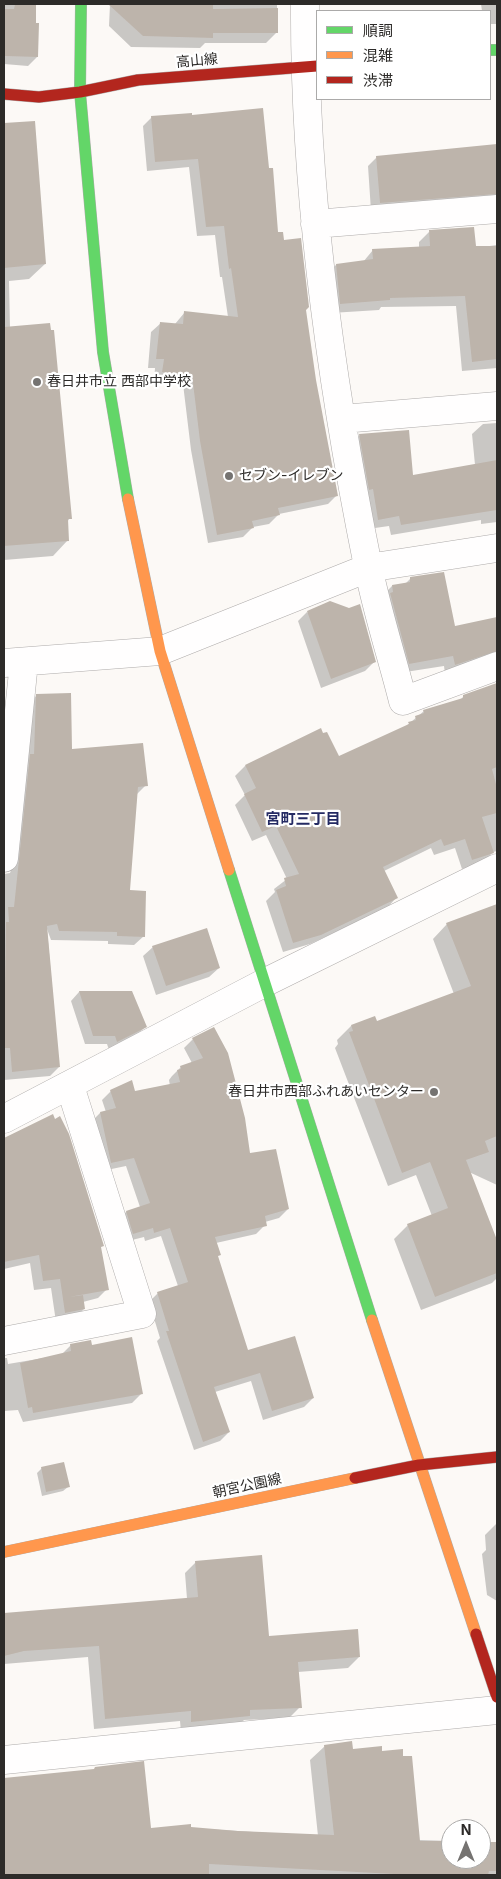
<!DOCTYPE html>
<html>
<head>
<meta charset="utf-8">
<style>
	body { margin:0 }
	#map { position:relative; width:501px; height:1879px; overflow:hidden; background:#fcf9f6; font-family:Inter,"Noto Sans JP",sans-serif }
	canvas { display:block }
	.frame { position:absolute; inset:0; border:5px solid #2d2b29; pointer-events:none }
	.legend { position:absolute; left:316px; top:10px; width:175px; height:90px; box-sizing:border-box; background:#fff; border:1px solid #abaaa9; margin:0; padding:6px 9px; list-style:none; font-size:15px; color:#2d2b29 }
	.legend li { display:flex; align-items:center; gap:10px; height:25px }
	.legend b { width:25px; border:1px solid #abaaa9 }
	.north { position:absolute; left:441px; top:1819px; width:50px; height:50px; box-sizing:border-box; background:#fff; border:1px solid #abaaa9; border-radius:50%; rotate:0deg; font-size:14px; font-weight:700; line-height:20px; text-align:center; color:#2d2b29 }
	.north::after { content:''; display:block; margin:auto; width:18px; height:22px; background:#757371; clip-path:polygon(50% 0,100% 100%,50% 72%,0 100%) }
</style>
</head>
<body>
<div id="map">
<canvas width="501" height="1879"></canvas>
<div class="frame"></div>
<ul class="legend">
<li><b style="height:6px;background:#63d668"></b>順調</li>
<li><b style="height:6px;background:#ff974d"></b>混雑</li>
<li><b style="height:6px;background:#b3261e"></b>渋滞</li>
</ul>
<div class="north">N</div>
</div>
<script>
const ctx = document.querySelector('canvas').getContext('2d');
ctx.lineJoin = 'round';
function fill(path, color) {
  ctx.fillStyle = color;
  ctx.fill(path, 'evenodd');
}
function strokePath(path, color, width, dash) {
  ctx.strokeStyle = color;
  ctx.lineWidth = width;
  ctx.lineCap = dash ? 'butt' : 'round';
  ctx.setLineDash(dash || []);
  ctx.stroke(path);
}
function label(font, color, halo, rows, align = 'center') {
  ctx.font = font + ' Inter,"Noto Sans JP",sans-serif';
  ctx.lineWidth = 4.5;
  ctx.setLineDash([]);
  ctx.textBaseline = 'middle';
  ctx.strokeStyle = halo;
  ctx.fillStyle = color;
  for (const [text, x, y, turn = 0] of rows) {
    ctx.save();
    ctx.translate(x, y);
    ctx.rotate((+turn || 0) * Math.PI / 180);
    ctx.textAlign = isNaN(turn) ? turn : align;
    if (halo) ctx.strokeText(text, 0, 0);
    ctx.fillText(text, 0, 0);
    ctx.restore();
  }
}
fill(new Path2D(`
	M4 4H35L37 57 28 66 4 64Z
	M110 4H277V32L266 43H205L200 48 131 47 109 26Z
	M481 4H497V24H490V11H482Z
	M191 114 277 234 305 309 315 380 337 495 328 504 279 514 269 524 253 527 243 537 208 543 191 450 183 384 154 381 155 368H148L151 332 161 323 175 324 185 312 228 317 222 277H220L215 235 197 236 189 167 147 171 143 126 152 117Z
	M34 122 45 264 29 279 9 281 10 328 4 335V125Z
	M497 146V204L371 211 368 166 377 157Z
	M429 232 475 248 497 245V368L462 371 456 306 381 307 379 310 331 313 326 275 336 265 363 262 373 250 419 248V242Z
	M17 356 70 518 67 522 68 540 53 556 4 560V357Z
	M497 423V522L481 524V520L391 535 389 526 368 529 350 445 360 435 411 477 475 465 472 434 483 424Z
	M410 579 454 628 497 619V664L445 674 444 666 399 673 382 596 392 586 405 584Z
	M307 612 375 661 365 671 321 688 298 621Z
	M497 684V851L493 852 483 863 462 869 455 848 434 855 431 848 384 871 396 898 387 908 310 944 283 952 266 901 275 892 274 889 287 879 266 835 252 841 235 805 245 795 235 776 245 766 338 758 405 727 424 711 460 700 463 697Z
	M37 695 70 751 146 785 137 794 128 891 144 936 134 945 108 944V941L51 940 47 929 59 1067 50 1076 4 1080V874L10 873 11 870 28 704Z
	M497 906V1031L493 1034 497 1045V1185L469 1172 497 1244V1278L492 1283 421 1310 394 1239 408 1225 432 1216 416 1175 388 1186 335 1048 338 1044 337 1040 351 1026 374 1017 376 1023 454 994 433 939 447 924Z
	M153 947 219 968 209 977 156 995 143 956Z
	M79 992H131L146 1026 137 1035 109 1050 107 1044H85L71 1001Z
	M214 1028 249 1155 288 1209 279 1218 265 1222V1225L256 1234 216 1243 217 1257 248 1352 313 1398 304 1407 263 1420 251 1381 215 1392 229 1432 220 1441 194 1450 157 1341 160 1338 149 1302 158 1293 178 1286 161 1236 145 1241 144 1237 124 1242 118 1220 126 1212 140 1207 126 1166 102 1171 91 1122 100 1113 106 1112 102 1100 111 1091 134 1092 170 1086 169 1080 172 1076 181 1067 192 1063 184 1048 193 1039Z
	M52 1116 100 1248 107 1289 98 1298 83 1302 84 1309 75 1318 56 1322 51 1288 34 1290 30 1263 4 1269V1140Z
	M71 1345 91 1346 142 1393 132 1403 23 1422 18 1410 4 1411V1358H7L8 1364 61 1355Z
	M42 1468 68 1487 63 1491 42 1496 37 1473Z
	M497 1523V1601L487 1595 482 1554 486 1550 485 1535Z
	M196 1562 268 1637 359 1657 348 1668 298 1672 300 1707 289 1718 244 1720 238 1726 181 1732 180 1721 94 1729 88 1657 4 1664V1614L187 1599 185 1573Z
	M325 1746 352 1750 419 1840 451 1841V1859H481V1842L497 1850V1875H4V1779L93 1771 150 1829 190 1828 318 1836 310 1760Z`), '#0003');
fill(new Path2D(`
	M15 4H36V23H39L38 57 4 56V9H14Z
	M108 4H213V9L278 8V33H213V38L143 36Z
	M263 108 269 168H273L278 232H283L284 240 301 238 309 307 306 310 316 380 338 496 278 508 280 515 252 521 254 528 217 535 200 441 192 375 162 372 164 359H156L160 322 183 324 184 311 238 317 231 268 229 269 224 226 206 227 198 159 155 162 151 116 192 113V115Z
	M35 121 46 264 4 268V123Z
	M497 144V194L380 203 376 156Z
	M474 227 476 246H497V359L472 362 465 296 390 298V300L340 304 336 264 373 259 372 249 430 246 429 230Z
	M50 323 51 330H54L72 519H68L69 541 4 546V327Z
	M409 430 413 475 497 460V510L401 525 399 516 378 520 373 489 369 490 359 434Z
	M444 572 455 626 497 617V651L455 665 453 656 409 664 390 593 393 592 392 585 410 582V577Z
	M330 601 349 608 360 604 376 662 331 679 307 611Z
	M497 683V767L492 769 497 788V813L482 817 494 853 472 860 465 839 444 846 441 839 383 867 398 898 321 935 293 943 276 890 286 886 284 878 299 874 276 826 262 832 244 794 256 788 245 765 321 728 323 733 327 732 339 756 409 724 408 722 416 720 415 716 424 713 423 710 463 698V695Z
	M71 693 72 749 143 743 148 786 138 787 130 890 146 891 145 937 117 936V932L59 931 57 924 47 926 60 1067 12 1072 10 1048H4L6 922H9L8 907H14L30 754H34L36 694Z
	M497 904V1136L485 1141 489 1152 466 1160 497 1240V1273L435 1297 407 1224 448 1208 430 1162 402 1173 349 1032 353 1031 351 1025 375 1016 377 1021 471 986 446 923Z
	M207 928 220 968 166 986 152 946Z
	M79 991H132L147 1027 117 1042 115 1036H93Z
	M214 1027 228 1053 245 1118 250 1153 276 1149 289 1209 265 1216 267 1226 215 1237 221 1255 218 1256 248 1350 295 1336 314 1398 272 1411 260 1373 214 1387 230 1432 203 1442 166 1331H169L157 1292 188 1282 170 1228 154 1233 153 1228 133 1234 126 1211 150 1203 134 1158 111 1163 100 1112 116 1108 110 1090 132 1080 135 1091 180 1082 177 1070 181 1069 180 1066 203 1058 192 1038Z
	M53 1114 55 1119 60 1116 69 1134 104 1246 101 1247 109 1290 69 1297 83 1295 85 1309 65 1313 60 1279 43 1281 39 1255 4 1262V1138Z
	M132 1337 143 1394 33 1413 32 1407 28 1408 20 1363 71 1351 70 1344 91 1340 92 1345Z
	M64 1462 70 1487 46 1492 41 1467Z
	M262 1555 269 1636 358 1629 360 1657 298 1662 302 1708 250 1710V1716L191 1722V1711L105 1719 99 1646 24 1651 4 1656V1613L198 1597 195 1561Z
	M352 1741 353 1749 382 1746V1751L403 1749V1756H412L420 1841H451V1859H481V1842H496L497 1871H489L488 1875H412L209 1864V1875H4V1778L94 1769 95 1767 144 1761 151 1828 191 1824V1827L238 1831 334 1835 324 1745Z`), '#bdb4ab');
const street = new Path2D(`
	M305 4C304 189 331 384 368 566 377 612 392 657 403 701L497 666
	M315 224 497 209
	M342 419 497 406
	M4 663 160 651 368 568 497 548
	M4 858 24 662
	M4 1119 264 983 497 868
	M4 1341 142 1314 70 1086
	M4 1760 497 1710`);
const fast = new Path2D(`
	M81 4 80 92 103 352 128 499
	M490 50H497
	M229 870 372 1320`);
const slow = new Path2D(`
	M128 499 160 651 229 870
	M372 1320 476 1634
	M4 1552 355 1478`);
const jam = new Path2D(`
	M4 94 39 97 80 92 138 80 317 66
	M355 1478 419 1465 497 1457
	M476 1634 497 1697`);
strokePath(street, '#aeabaa', 29);
strokePath(fast, '#aeabaa', 12);
strokePath(slow, '#aeabaa', 12);
strokePath(jam, '#aeabaa', 12);
strokePath(street, '#fffefe', 28);
strokePath(fast, '#63d668', 11);
strokePath(slow, '#ff974d', 11);
strokePath(jam, '#b3261e', 11);
for (const [x, y, r, color] of [
	[37,382,5,"#757371"],
	[229,476,5,"#757371"],
	[434,1092,5,"#757371"]
]) {
  const dot = new Path2D();
  dot.arc(x, y, r, 0, 2 * Math.PI);
  ctx.fillStyle = color;
  ctx.fill(dot);
  strokePath(dot, '#fff', 2);
}
label('14px', '#2d2b29', '#fff', [
	["高山線",197,61,-5],
	["朝宮公園線",247,1486,-12]
]);
label('14px', '#2d2b29', '#fff', [
	["春日井市立 西部中学校",47,382],
	["セブン-イレブン",239,476],
	["春日井市西部ふれあいセンター",424,1092,"right"]
], 'left');
label('bold 15px', '#242a63', '#fff', [
	["宮町三丁目",303,819]
]);
</script>
</body>
</html>
